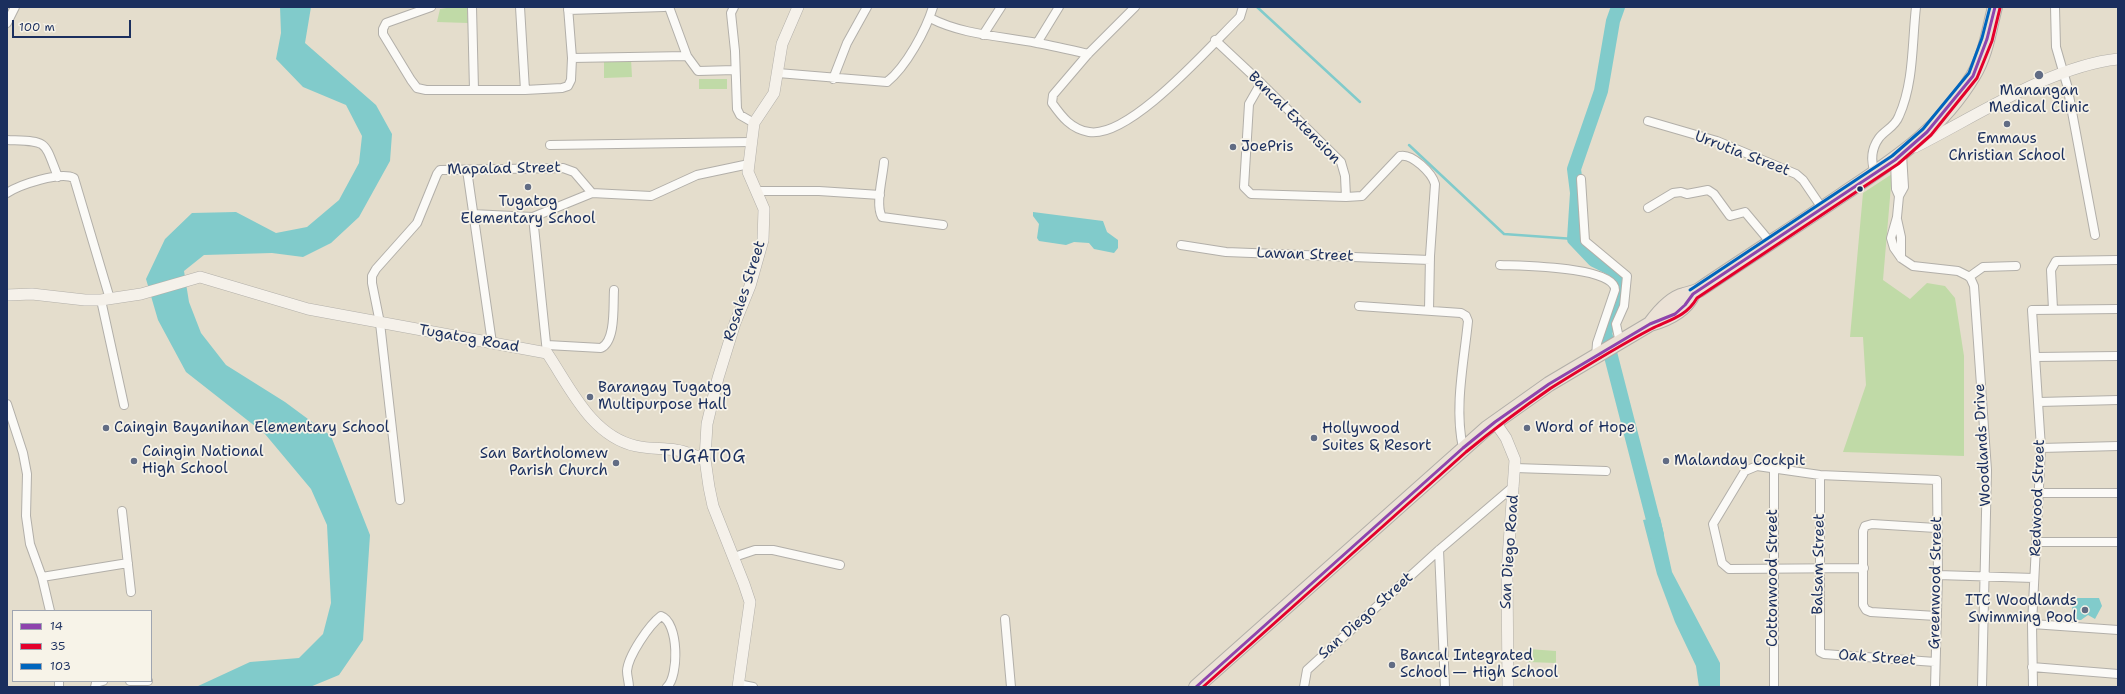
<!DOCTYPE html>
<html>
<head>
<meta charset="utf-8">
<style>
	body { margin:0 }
	#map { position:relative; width:2125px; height:694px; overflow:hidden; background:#e4ddcc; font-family:"Shantell Sans",sans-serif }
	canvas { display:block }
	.frame { position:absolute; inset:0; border:8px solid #1b2f5e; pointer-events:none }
	.legend { position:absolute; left:12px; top:610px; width:140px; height:72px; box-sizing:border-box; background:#f7f3e8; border:1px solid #9fa5b1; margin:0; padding:5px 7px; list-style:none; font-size:12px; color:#1b2f5e }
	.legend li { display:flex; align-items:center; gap:8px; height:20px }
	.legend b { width:20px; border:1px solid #9fa5b1 }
	.scale { position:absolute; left:12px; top:20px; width:119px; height:18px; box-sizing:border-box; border:2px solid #1b2f5e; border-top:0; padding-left:5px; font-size:12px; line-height:14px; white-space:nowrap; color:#1b2f5e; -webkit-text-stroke:3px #f7f3e8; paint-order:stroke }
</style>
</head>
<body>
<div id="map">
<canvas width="2125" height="694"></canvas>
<div class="frame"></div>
<ul class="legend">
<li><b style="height:5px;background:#8e44ad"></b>14</li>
<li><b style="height:5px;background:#e4002b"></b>35</li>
<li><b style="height:5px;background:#0065bd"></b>103</li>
</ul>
<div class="scale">100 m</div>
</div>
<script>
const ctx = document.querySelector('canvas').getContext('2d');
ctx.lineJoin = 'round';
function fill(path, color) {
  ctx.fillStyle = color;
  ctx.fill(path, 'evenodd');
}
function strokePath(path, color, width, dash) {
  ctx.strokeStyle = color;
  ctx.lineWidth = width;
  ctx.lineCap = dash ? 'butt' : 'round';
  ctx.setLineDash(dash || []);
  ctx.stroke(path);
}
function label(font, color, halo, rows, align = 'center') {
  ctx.font = font + ' "Shantell Sans",sans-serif';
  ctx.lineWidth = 3.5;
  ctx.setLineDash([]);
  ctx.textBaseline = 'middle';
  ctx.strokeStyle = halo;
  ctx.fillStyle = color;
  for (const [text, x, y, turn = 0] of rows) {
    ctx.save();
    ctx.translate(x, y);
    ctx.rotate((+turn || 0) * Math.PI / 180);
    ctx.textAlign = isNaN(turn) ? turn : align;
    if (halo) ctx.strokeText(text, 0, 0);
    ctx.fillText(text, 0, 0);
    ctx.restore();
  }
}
fill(new Path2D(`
	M453 7H467L468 23 437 22 440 9Z
	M604 58 631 59 632 77 604 78Z
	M699 79H727V89H699Z
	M1892 174 1883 280 1910 299 1927 283 1945 286 1955 298 1964 356V456L1843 452 1866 385 1863 337H1850L1863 193Z
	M1528 649 1556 651V663L1527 662Z`), '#c0daa7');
fill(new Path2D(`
	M280 7H311L305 43 376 105 392 134 390 161 359 217 331 243 303 257 272 253 204 255 184 271 189 302 201 333 226 365 285 402 331 436 370 535 363 640 339 675 310 687H196L250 662 299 658 323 634 331 603 327 525 311 489 265 434 186 372 158 320 146 279 165 239 192 213 236 212 276 233 307 227 339 200 359 163 362 136 346 105 303 87 276 59 281 33Z
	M1033 212 1103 221 1107 232 1118 240V248L1114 253 1094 249 1089 243 1074 242 1066 245 1039 241 1037 238 1039 224 1033 216Z
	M1660 517 1672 572 1720 663V687H1699L1696 666 1675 622 1657 574 1643 520Z
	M2073 598H2099L2102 606 2095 619 2088 615 2081 620H2076L2072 611Z`), '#81cbcb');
strokePath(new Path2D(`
	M1257 7 1360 102
	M1409 145 1504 234 1574 239`), '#81cbcb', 2.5);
strokePath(new Path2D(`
	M1618 7 1613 21 1601 91 1574 169 1577 193 1574 239 1594 260 1612 269 1620 275 1617 302 1605 333 1657 535`), '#81cbcb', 14);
const street = new Path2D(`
	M431 7 386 23 383 29V34L411 80 417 88 426 90H525L562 88 568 86 571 80 572 58 568 7
	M472 7 474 90
	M520 7 525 90
	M669 7 687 56 698 71 735 70
	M734 7 731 13 735 51 737 109 740 115 754 123
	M1135 7 1088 54 1053 95 1052 103C1062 117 1071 129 1089 132 1130 139 1211 45 1240 17L1243 7
	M2055 7 2056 47 2067 85 2095 235
	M568 10 664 7
	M930 18C963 35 1001 36 1037 43 1054 46 1071 50 1088 54
	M7 23 15 7
	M983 35 1001 7
	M1215 40 1261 83 1341 162 1345 176 1346 197
	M1037 43 1059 7
	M572 58 687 56
	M778 73 887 82C906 67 926 30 933 7
	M833 79 847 43 867 7
	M1261 83 1249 104 1244 187 1251 194 1346 197 1362 196 1400 156C1412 153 1432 173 1435 184L1430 256 1429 310
	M1648 121 1717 141 1796 174 1803 180 1822 208
	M7 140C49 142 43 139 58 177
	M550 145 751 142
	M1902 154 1904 187 1899 196 1897 217 1891 238 1894 248 1901 258 1913 266 1958 271 1970 277 1974 286 1987 470 1982 687
	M1895 160 1896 189 1899 196
	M884 162C883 176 875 205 882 217L943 225
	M467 170 492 343
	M1875 173C1871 162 1871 149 1879 138 1885 130 1895 127 1899 116 1914 83 1912 42 1916 7
	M1581 179 1585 241 1627 276 1624 306 1616 324 1620 343
	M757 191H819L880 195
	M7 193C19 185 60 171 74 178L110 299
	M1648 208 1673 193 1681 192 1687 194 1708 190 1714 194 1730 216 1745 212 1771 243
	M472 214 533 217 592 193
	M533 217 547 353
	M1897 219 1901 237V258
	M1181 245 1226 252 1430 260
	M1500 265C1518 266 1616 266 1615 290L1597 343 1596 357
	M1969 277 1983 267 2016 266
	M101 300 124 405
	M1359 306 1461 313 1466 316 1468 321C1464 362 1454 407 1463 448
	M2053 309 2051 270 2056 261 2118 260
	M547 345 601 348C616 341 613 306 614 290
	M2036 357 2118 356
	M2039 402 2118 400
	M7 404 23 453 27 474 26 516 30 544 42 577 50 611
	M2041 448 2118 446
	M1515 468 1606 471
	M1820 475V652L1824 654 1935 662
	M2039 493H2118
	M400 500 380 323 372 283V276L376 269 417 223 437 174 440 170 563 168 574 172 592 193 651 196 697 175 749 164
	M122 511 131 592
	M2038 542H2118
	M1439 550 1445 687
	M734 557 755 550H773L840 565
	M1864 568 1729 569 1722 563 1713 524 1745 471 1757 466 1820 475 1937 480 1938 575 1935 687
	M1938 575 2034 578
	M42 577 128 563
	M1936 616 1871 612 1866 610 1863 605V531L1865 526 1872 524 1936 528
	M1005 619 1011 687
	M2032 624 2118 630
	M2032 667 2118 674
	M59 681V687
	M130 681H148
	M738 684 753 687
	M95 687 96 683 103 681
	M629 687C629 682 627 676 627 671 628 656 649 625 661 616 679 622 679 676 667 687
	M1304 687 1307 670 1439 550 1514 486
	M1774 687V469
	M2033 687 2032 624 2041 448 2032 310 2118 309`);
const secondary = new Path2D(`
	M1915 147C1975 117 2051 66 2118 59
	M7 295 32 294 85 300H101L141 294 200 277 308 309 547 353C570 387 591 436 636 446 649 449 663 448 676 450 685 451 695 456 705 459
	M1495 422 1506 438 1515 460 1507 572 1508 687
	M738 687 750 602 744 584 713 506 709 487 705 459 707 424 718 378 735 323 750 286 763 240 764 209 748 172 754 123 774 93 782 44 798 7`);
const highway = new Path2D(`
	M1650 324C1658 313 1670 298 1684 295 1690 293 1694 293 1699 290 1746 258 1795 227 1842 195 1894 160 1940 131 1973 76 1986 55 1989 30 1995 7
	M1196 687 1487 428 1549 384 1650 324C1668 319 1685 311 1693 294`);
strokePath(street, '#b2afa9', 10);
strokePath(secondary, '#b2afa9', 12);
strokePath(highway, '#b2afa9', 16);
strokePath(street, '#fbfaf7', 8);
strokePath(secondary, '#f5f1ea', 11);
strokePath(highway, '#ebe2d6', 14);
strokePath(new Path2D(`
	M1196 687 1463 448 1495 422 1549 384 1650 324 1675 314 1685 305 1693 294 1895 160 1927 132 1973 76 1987 39 1995 7`), '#8e44ad', 3);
strokePath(new Path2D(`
	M1203 687 1466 452C1494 429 1522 408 1551 388 1583 368 1617 347 1651 329 1669 320 1686 317 1697 298L1898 164 1931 135 1977 78 1992 41 2000 8`), '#e4002b', 3);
strokePath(new Path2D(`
	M1690 290 1892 156 1923 129 1969 73 1982 38 1990 7`), '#0065bd', 3);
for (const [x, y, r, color] of [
	[2039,75,5,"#616c84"],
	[2007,124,4,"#616c84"],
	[1233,147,4,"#616c84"],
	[528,187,4,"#616c84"],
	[1860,189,3.5,"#1b2f5e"],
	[590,397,4,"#616c84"],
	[106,428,4,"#616c84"],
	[1527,428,4,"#616c84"],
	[1314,438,4,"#616c84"],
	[134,461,4,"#616c84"],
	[1666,461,4,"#616c84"],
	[616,463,4,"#616c84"],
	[2085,610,4,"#616c84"],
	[1392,665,4,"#616c84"]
]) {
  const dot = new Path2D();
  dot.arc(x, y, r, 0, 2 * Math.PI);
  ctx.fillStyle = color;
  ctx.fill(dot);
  strokePath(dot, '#f7f3e8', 1.5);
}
label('15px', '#1b2f5e', '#f7f3e8', [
	["Manangan",2039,91,"center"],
	["Medical Clinic",2039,108,"center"],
	["Emmaus",2007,139,"center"],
	["Christian School",2007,156,"center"],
	["JoePris",1241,147],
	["Tugatog",528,202,"center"],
	["Elementary School",528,219,"center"],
	["Barangay Tugatog",598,388],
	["Multipurpose Hall",598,405],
	["Caingin Bayanihan Elementary School",114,428],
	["Word of Hope",1535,428],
	["Hollywood",1322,429],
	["Suites & Resort",1322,446],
	["Caingin National",142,452],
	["High School",142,469],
	["San Bartholomew",608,454,"right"],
	["Parish Church",608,471,"right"],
	["Malanday Cockpit",1674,461],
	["ITC Woodlands",2077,601,"right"],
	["Swimming Pool",2077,618,"right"],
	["Bancal Integrated",1400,656],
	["School — High School",1400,673]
], 'left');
label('15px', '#1b2f5e', '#f7f3e8', [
	["Bancal Extension",1294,118,45],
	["Urrutia Street",1742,154,21],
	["Mapalad Street",504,169,-1],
	["Lawan Street",1305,255,2],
	["Rosales Street",745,291,-72],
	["Tugatog Road",469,339,10],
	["Woodlands Drive",1983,445,-93],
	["Redwood Street",2038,498,-88],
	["San Diego Road",1510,552,-86],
	["Balsam Street",1819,564,-89],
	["Cottonwood Street",1773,578,-90],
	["Greenwood Street",1936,583,-89],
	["San Diego Street",1366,616,-42],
	["Oak Street",1877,658,4]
]);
ctx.letterSpacing = '1px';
label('17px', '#1b2f5e', '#f7f3e8', [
	["TUGATOG",703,458]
]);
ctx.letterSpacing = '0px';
</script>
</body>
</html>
